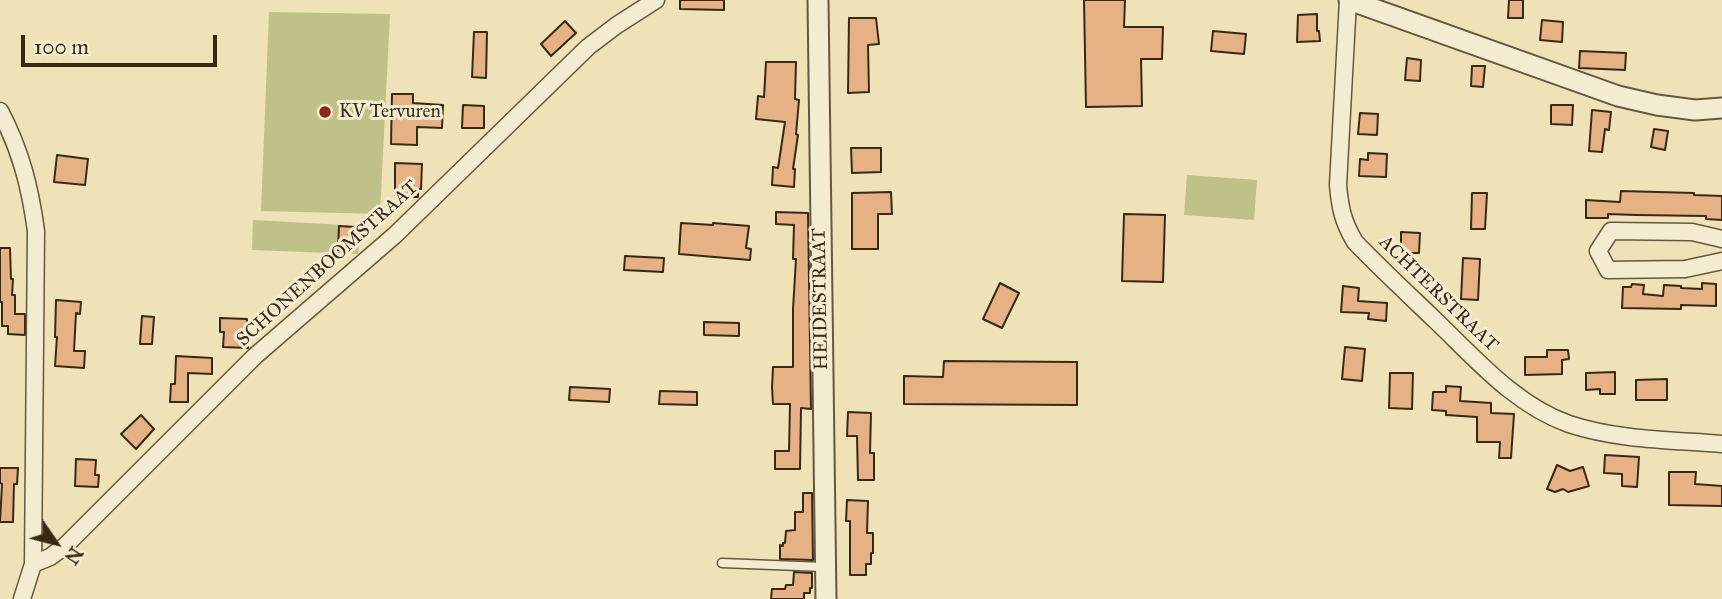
<!DOCTYPE html>
<html>
<head>
<meta charset="utf-8">
<style>
	body { margin:0 }
	#map { position:relative; width:1722px; height:599px; overflow:hidden; background:#eee2b6; font-family:"IM FELL Great Primer",serif }
	canvas { display:block }
	.north { position:absolute; left:21px; top:508px; width:70px; height:70px; -webkit-text-stroke:5px #f4ecd0; paint-order:stroke; rotate:125deg; font-size:19px; font-weight:700; line-height:28px; text-align:center; color:#382917 }
	.north::after { content:''; display:block; margin:auto; width:24px; height:32px; background:#382917; clip-path:polygon(50% 0,100% 100%,50% 72%,0 100%) }
	.scale { position:absolute; left:21px; top:35px; width:196px; height:32px; box-sizing:border-box; border:4px solid #382917; border-top:0; padding-left:9px; font-size:21px; line-height:24px; white-space:nowrap; color:#382917; -webkit-text-stroke:5px #f4ecd0; paint-order:stroke }
</style>
</head>
<body>
<div id="map">
<canvas width="1722" height="599"></canvas>
<div class="north">N</div>
<div class="scale">100 m</div>
</div>
<script>
const ctx = document.querySelector('canvas').getContext('2d');
ctx.lineJoin = 'round';
function fill(path, color) {
  ctx.fillStyle = color;
  ctx.fill(path, 'evenodd');
}
function strokePath(path, color, width, dash) {
  ctx.strokeStyle = color;
  ctx.lineWidth = width;
  ctx.lineCap = dash ? 'butt' : 'round';
  ctx.setLineDash(dash || []);
  ctx.stroke(path);
}
function label(font, color, halo, rows, align = 'center') {
  ctx.font = font + ' "IM FELL Great Primer",serif';
  ctx.lineWidth = 6;
  ctx.setLineDash([]);
  ctx.textBaseline = 'middle';
  ctx.strokeStyle = halo;
  ctx.fillStyle = color;
  for (const [text, x, y, turn = 0] of rows) {
    ctx.save();
    ctx.translate(x, y);
    ctx.rotate((+turn || 0) * Math.PI / 180);
    ctx.textAlign = isNaN(turn) ? turn : align;
    if (halo) ctx.strokeText(text, 0, 0);
    ctx.fillText(text, 0, 0);
    ctx.restore();
  }
}
fill(new Path2D(`
	M269 12 390 14 380 214 261 211Z
	M1187 175 1257 180 1254 220 1184 215Z
	M253 220 362 226 358 254 252 250Z`), '#c0c188');
const building = new Path2D(`
	M680 0H724V10L680 9Z
	M1084 0H1125L1124 27H1163L1162 59H1141L1142 106 1086 107Z
	M1509 0H1523V18H1508Z
	M1317 14V31H1319L1320 41 1297 42 1298 15Z
	M849 18H876L879 44 868 45 869 92 848 93Z
	M1542 20 1563 22 1562 42 1540 40Z
	M565 21 576 33 551 56 541 44Z
	M1213 31 1246 34 1244 54 1211 51Z
	M474 32H487L486 78 472 77Z
	M1580 51 1626 53 1625 70 1579 68Z
	M1407 58 1421 60 1420 81 1405 80Z
	M766 62H796L795 99 799 100 796 134 798 135 793 169H795L794 187 772 185 773 167 778 168 785 122 756 119 758 96 764 97Z
	M1472 66H1485L1483 87 1471 86Z
	M392 94H413V103L443 105 442 128 417 127V145L391 144Z
	M463 105 484 106V128H462Z
	M1551 105H1573L1572 125 1551 124Z
	M1592 110 1611 112 1609 130 1605 129 1602 152 1589 151Z
	M1360 113 1378 114 1377 135 1358 134Z
	M1654 129 1668 131 1665 150 1651 147Z
	M851 148H881V172L852 173Z
	M1368 153 1387 154 1386 177 1359 176 1360 159 1368 160Z
	M57 155 88 159 85 185 54 182Z
	M395 163 422 164 421 189H418V197H405V195H395Z
	M1621 191 1694 193V195L1722 196V220L1706 219V216L1636 215 1608 214V218H1586V200L1620 202Z
	M891 192 892 214H878V249H852V193Z
	M1472 193H1487L1485 229H1471Z
	M776 212 808 213 811 409 801 408 800 469H775V451H789L790 404H773L772 387 773 367H793V309L796 259H793L794 225 776 224Z
	M1124 214 1165 215 1163 282 1122 281Z
	M681 223 713 225V223L749 226 746 248 751 249 750 260 679 254Z
	M339 226 354 227 353 251 338 250Z
	M1401 232 1420 233 1419 253H1401Z
	M0 248H10L11 279H13L12 295H15V314H25V335L8 334V326H2V302H0Z
	M625 256 664 258 663 272 624 270Z
	M1463 258 1480 259 1478 300 1461 299Z
	M1000 283 1019 293 1002 328 983 319Z
	M1702 283 1716 284V306L1681 305V309L1622 308 1623 287H1631L1632 284 1644 285 1643 294 1663 296 1664 285 1681 286V288L1702 289Z
	M1343 286 1359 288 1358 301 1387 303 1386 321 1368 319 1369 313 1341 312Z
	M56 300 81 302 80 314 76 313 74 351H85L84 368 55 366 57 337H55Z
	M142 316 154 317 152 344H140Z
	M220 318 247 319V326H249L248 348 223 347 224 332H220Z
	M704 322 739 323V336L704 335Z
	M1345 347 1365 349 1362 381 1342 379Z
	M1547 350H1568L1569 359 1562 360V374L1525 375V357H1547Z
	M176 356 212 358V374L188 373V402H170L171 384H175Z
	M944 361 1077 362V405L904 404V376L943 377Z
	M1615 372V394H1600V389L1586 390V373Z
	M1390 373H1413L1412 409 1389 408Z
	M1667 379V400H1636V380Z
	M1446 386 1461 387 1460 401 1491 403V413L1514 414 1511 458H1499L1500 442H1477V417L1446 415V411L1432 410 1433 392H1446Z
	M570 387 610 389 609 402 569 400Z
	M660 391 697 392V405L659 404Z
	M848 412 871 413 870 453H874V480H858L857 436H847Z
	M141 415 154 429 136 449 121 434Z
	M1605 455 1639 457 1637 487 1622 486V474L1604 473Z
	M76 459 96 460 95 475H99L98 487 75 486Z
	M1557 465 1570 471 1583 467 1589 486 1568 492 1563 489 1555 492 1547 489Z
	M0 468H18L17 484H14L13 522H0L2 484 0 483Z
	M1669 472H1696L1695 484 1722 486V506L1669 505Z
	M803 493H812L813 560 780 559V545L783 546V543H785L786 531 795 530V512H803Z
	M847 500 868 501 867 533H873V553H871V564H866V575H850V521H846Z
	M794 572 812 573V588H810V593H804V599H771L772 589H785L786 585H793Z`);
fill(building, '#e6b185');
strokePath(building, '#382917', 2);
const service = new Path2D(`
	M722 563 824 567`);
const minor = new Path2D(`
	M1348 0 1338 185C1340 208 1343 222 1355 242 1381 269 1409 295 1435 320 1476 359 1515 405 1569 424 1617 440 1672 440 1722 444
	M0 111C21 151 30 187 36 231L33 564 22 599
	M1722 239 1692 232 1611 231 1598 251 1608 270 1685 269 1722 261
	M33 564 50 557 65 546 255 356 395 235 588 47 617 25 656 0`);
const tertiary = new Path2D(`
	M818 0 826 599
	M1349 0 1618 96 1657 105 1695 110 1722 108`);
strokePath(service, '#66573f', 11);
strokePath(minor, '#66573f', 19);
strokePath(tertiary, '#66573f', 23);
strokePath(service, '#f4ecd0', 8);
strokePath(minor, '#f4ecd0', 16);
strokePath(tertiary, '#f4ecd0', 19);
for (const [x, y, r, color] of [
	[325,112,7,"#8f2418"]
]) {
  const dot = new Path2D();
  dot.arc(x, y, r, 0, 2 * Math.PI);
  ctx.fillStyle = color;
  ctx.fill(dot);
  strokePath(dot, '#f4ecd0', 2.5);
}
label('19px', '#382917', '#f4ecd0', [
	["KV Tervuren",339,112]
], 'left');
label('19px', '#382917', '#f4ecd0', [
	["SCHONENBOOMSTRAAT",328,264,-42],
	["ACHTERSTRAAT",1438,294,44],
	["HEIDESTRAAT",821,299,-91]
]);
</script>
</body>
</html>
